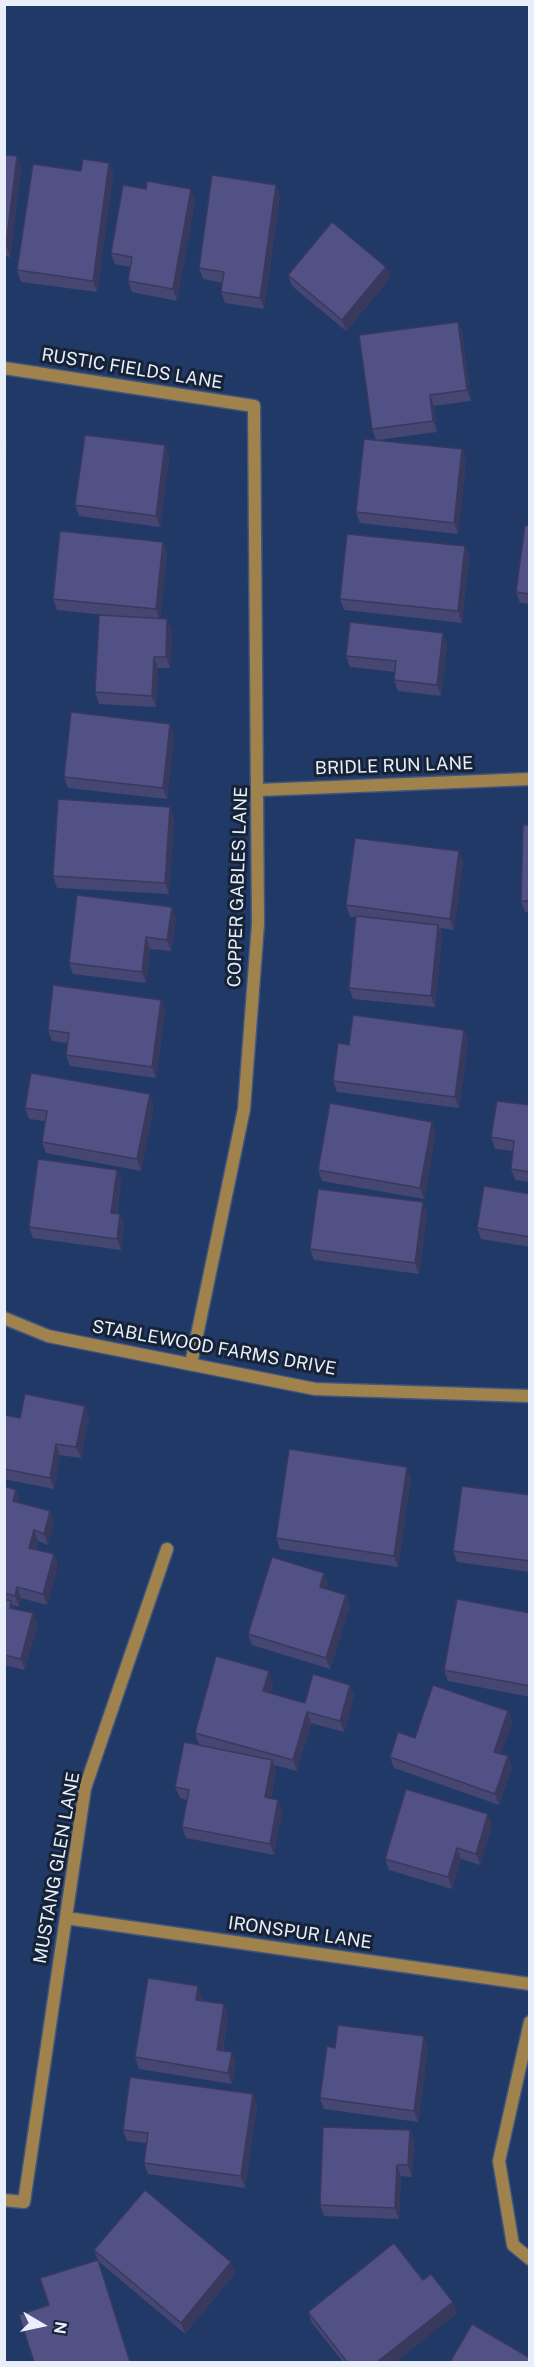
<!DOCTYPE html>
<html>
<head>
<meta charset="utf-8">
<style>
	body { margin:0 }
	#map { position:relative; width:534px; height:2367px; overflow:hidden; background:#213966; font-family:"Public Sans",sans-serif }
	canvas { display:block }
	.frame { position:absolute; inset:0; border:6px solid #e8effa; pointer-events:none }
	.north { position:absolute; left:12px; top:2295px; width:60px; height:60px; -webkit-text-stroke:4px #162236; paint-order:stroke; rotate:99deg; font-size:16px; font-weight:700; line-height:24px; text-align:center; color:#e8effa }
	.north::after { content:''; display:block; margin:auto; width:21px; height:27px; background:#e8effa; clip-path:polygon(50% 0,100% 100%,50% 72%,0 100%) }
</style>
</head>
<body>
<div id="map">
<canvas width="534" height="2367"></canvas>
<div class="frame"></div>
<div class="north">N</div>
</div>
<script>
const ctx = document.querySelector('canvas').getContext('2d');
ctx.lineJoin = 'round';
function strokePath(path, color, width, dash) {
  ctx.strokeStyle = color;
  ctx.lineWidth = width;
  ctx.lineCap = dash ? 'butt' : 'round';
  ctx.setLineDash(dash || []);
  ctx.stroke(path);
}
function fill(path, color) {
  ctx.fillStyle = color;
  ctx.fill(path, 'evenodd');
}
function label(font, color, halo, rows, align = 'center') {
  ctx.font = font + ' "Public Sans",sans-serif';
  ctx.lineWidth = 6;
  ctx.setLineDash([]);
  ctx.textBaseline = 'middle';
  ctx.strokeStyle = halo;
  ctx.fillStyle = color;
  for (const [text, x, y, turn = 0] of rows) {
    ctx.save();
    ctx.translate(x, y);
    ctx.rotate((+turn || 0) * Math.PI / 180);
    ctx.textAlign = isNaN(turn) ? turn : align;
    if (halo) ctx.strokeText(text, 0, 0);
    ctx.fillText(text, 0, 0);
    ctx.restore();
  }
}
const minor = new Path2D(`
	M4 368 254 406 258 924 244 1109 191 1364
	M259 790 530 779
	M66 1918 530 1984
	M530 2022 499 2161 513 2245 530 2259
	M4 2200 24 2202 85 1788 167 1549`);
const tertiary = new Path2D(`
	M4 1318 48 1336 315 1389 530 1396`);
strokePath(minor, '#41567e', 15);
strokePath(tertiary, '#41567e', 15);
strokePath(minor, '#9f824c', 12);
strokePath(tertiary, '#9f824c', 12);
fill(new Path2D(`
	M4 155 17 156 21 167 10 257 4 256Z
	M109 163 113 174 97 292 21 282 17 270 81 171Z
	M280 196 264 309 225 303 221 292 223 283 203 279 199 268Z
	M195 200 177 301 132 292 128 281 130 267 115 264 111 253Z
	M386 267 390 278 346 331 292 286 288 275Z
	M458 322 462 333 471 401 434 406 437 432 378 440 462 449 466 460 458 534 360 523 356 512 376 440 372 429Z
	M165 445 169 456 160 527 79 516 75 505Z
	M530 526V604L520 603 516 592Z
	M163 542 167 553 160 619 172 630 170 668H158L156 707 99 704 95 692 124 617 57 610 53 599Z
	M465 546 469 557 462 623 344 610 340 599Z
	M447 644 441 696 398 691 394 680 395 672 350 667 346 656Z
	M174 735 167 799 68 788 64 777Z
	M170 807 174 818 169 894 57 888 53 876Z
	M530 825V912H525L521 901Z
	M459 851 463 862 454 930 440 928 442 936 435 1007 353 999 349 988 356 917H350L346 905Z
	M176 918 171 951 150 949 146 983 73 974 69 963Z
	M165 1011 156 1078 70 1066 66 1055 68 1043 52 1041 48 1030Z
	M464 1030 468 1041 459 1108 337 1092 333 1081Z
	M154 1105 141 1171 46 1153 42 1142 45 1121 29 1119 25 1108Z
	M530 1105V1182L515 1180 511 1169 513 1151 495 1149 491 1137Z
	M436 1133 424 1199 322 1181 318 1170Z
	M117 1170 121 1181 117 1214H120L124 1225 121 1250 33 1238 29 1227Z
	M530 1194V1247L481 1239 477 1228Z
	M423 1202 427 1213 419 1274 314 1260 310 1249Z
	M85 1406 89 1417 81 1458 60 1455 54 1489 4 1479V1415L20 1418Z
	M411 1478 398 1567 280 1549 276 1538Z
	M4 1486 16 1490 20 1501 19 1503 50 1511 54 1522 48 1545 38 1541 36 1549 54 1554 58 1565 47 1605 21 1598 19 1607 13 1605 14 1609 33 1613 37 1625 25 1670 4 1665Z
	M530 1495V1572L457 1562 453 1551Z
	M324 1573 328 1584 326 1589 346 1595 350 1606 330 1669 252 1645 248 1634Z
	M530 1613V1697L448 1681 444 1670Z
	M273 1682 270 1693 305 1703 350 1685 354 1696 344 1732 311 1723 297 1771 274 1765 276 1771 271 1798 278 1800 282 1811 274 1855 186 1838 182 1827 187 1800 180 1798 175 1787 211 1748 199 1744 195 1733Z
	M508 1711 512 1722 501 1754 508 1756 512 1768 499 1805 394 1768 390 1757 415 1738Z
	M492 1825 480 1865 461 1859 452 1889 389 1870 385 1859Z
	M202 1997V2001L224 2004 228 2015 223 2051 236 2063 232 2084 139 2069 135 2057Z
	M335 2048H428L418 2122 324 2109 320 2098Z
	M253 2094 257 2105 245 2188 148 2174 144 2163 147 2143 127 2141 123 2130Z
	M410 2130 414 2141 412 2177 401 2176 399 2219 324 2216 320 2205Z
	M94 2250 235 2273 185 2334 98 2261Z
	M423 2280 457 2313 395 2362H343L312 2323 308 2312Z`), '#464673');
fill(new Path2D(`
	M17 156 21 167 10 257 6 245Z
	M109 163 113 174 97 292 93 281Z
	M276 185 280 196 264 309 260 298Z
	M191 189 195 200 177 301 173 289Z
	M386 267 390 278 346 331 342 320Z
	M458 322 462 333 471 401 467 390Z
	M430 395 434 406 437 432 433 421Z
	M4 435 8 445 4 471Z
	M165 445 169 456 160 527 156 516Z
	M462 449 466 460 458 534 454 523Z
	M163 542 167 553 160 620 156 609Z
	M465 546 469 557 462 623 458 611Z
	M167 619 172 630 170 668 166 657Z
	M443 633 447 644 441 696 437 685Z
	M154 657 158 668 156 707 152 696Z
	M170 724 174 735 167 799 163 788Z
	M170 807 174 818 169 894 165 883Z
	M459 851 463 862 454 930 450 919Z
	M172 907 176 918 171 951 167 940Z
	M438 925 442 936 435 1007 431 996Z
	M146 937 150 949 146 983 142 972Z
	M161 1000 165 1011 156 1078 152 1067Z
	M464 1030 468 1041 459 1108 455 1097Z
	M150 1094 154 1105 141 1171 137 1159Z
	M432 1122 436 1133 424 1199 420 1188Z
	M117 1170 121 1181 115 1224 111 1213Z
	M423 1202 427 1213 419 1274 415 1263Z
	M120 1214 124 1225 121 1250 117 1239Z
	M85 1406 89 1417 81 1458 76 1447Z
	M56 1444 60 1455 54 1489 50 1478Z
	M407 1467 411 1478 398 1567 394 1556Z
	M16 1490 20 1501 17 1512 13 1501Z
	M50 1511 54 1522 48 1545 44 1534Z
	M34 1530 38 1541 33 1559 29 1548Z
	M54 1554 58 1565 47 1605 43 1594Z
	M324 1573 328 1584 324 1598 320 1587Z
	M17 1587 21 1598 19 1607 15 1596Z
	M346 1595 350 1606 330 1669 326 1658Z
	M11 1601 15 1612 10 1608Z
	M33 1613 37 1625 25 1670 21 1659Z
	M269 1671 273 1682 267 1702 263 1691Z
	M350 1685 354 1696 344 1732 340 1721Z
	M508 1711 512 1722 498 1763 494 1752Z
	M307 1712 311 1723 297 1771 293 1760Z
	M4 1739 7 1745 4 1760Z
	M508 1756 512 1768 499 1805 495 1794Z
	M272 1760 276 1771 269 1808 265 1797Z
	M278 1800 282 1811 274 1855 270 1844Z
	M488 1814 492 1825 480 1865 476 1854Z
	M457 1848 461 1859 452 1889 448 1877Z
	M198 1986 202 1997 200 2011 196 2000Z
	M224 2004 228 2015 221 2061 217 2050Z
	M424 2036 428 2048 418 2122 414 2111Z
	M232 2052 236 2063 232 2084 228 2073Z
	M253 2094 257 2105 245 2188 241 2176Z
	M410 2130 414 2141 412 2177 408 2165Z
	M397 2165 401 2176 399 2219 395 2208Z
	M231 2262 235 2273 185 2334 181 2323Z
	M453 2302 457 2313 395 2362H377Z`), '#39395e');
const building = new Path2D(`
	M4 155 17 156 6 245H4Z
	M83 159 109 163 93 281 17 270 33 164 81 171Z
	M212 175 276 185 260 298 221 292 224 272 199 268Z
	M147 181 191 189 173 289 128 281 132 257 111 253 123 185 146 189Z
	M332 222 386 267 342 320 288 275Z
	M458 322 467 390 430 395 433 421 372 429 359 335Z
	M85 435 165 445 156 516 75 505Z
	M364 439 462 449 454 523 356 512Z
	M525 525 530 526V594L516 592Z
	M60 531 163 542 156 609 53 599Z
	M347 534 465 546 458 611 340 599Z
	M99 615 167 619 166 657H154L152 696 95 692Z
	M350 622 443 633 437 685 394 680 396 661 346 656Z
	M71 712 170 724 163 788 64 777Z
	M58 799 170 807 165 883 53 876Z
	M523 825H530V901H521Z
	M355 838 459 851 450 919 346 905Z
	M77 895 172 907 167 940 146 937 142 972 69 963Z
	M356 916 438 925 431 996 349 988Z
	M53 985 161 1000 152 1067 66 1055 69 1033 48 1030Z
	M353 1015 464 1030 455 1097 333 1081 338 1043 349 1045Z
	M31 1073 150 1094 137 1159 42 1142 47 1111 25 1108Z
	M497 1101 530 1105V1172L511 1169 514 1141 491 1137Z
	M330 1103 432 1122 420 1188 318 1170Z
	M38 1159 117 1170 111 1213 120 1214 117 1239 29 1227Z
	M484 1186 530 1194V1237L477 1228Z
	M318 1189 423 1202 415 1263 310 1249Z
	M25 1394 85 1406 76 1447 56 1444 50 1478 4 1469V1415L20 1418Z
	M289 1449 407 1467 394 1556 276 1538Z
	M4 1486 16 1490 13 1501 50 1511 44 1534 34 1530 29 1548 54 1554 43 1594 17 1587 15 1596 4 1593Z
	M462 1486 530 1495V1561L453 1551Z
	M272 1557 324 1573 320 1587 346 1595 326 1658 248 1634Z
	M4 1599 11 1601 10 1608 33 1613 21 1659 4 1655Z
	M457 1599 530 1613V1686L444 1670Z
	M216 1656 269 1671 263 1691 305 1703 313 1674 350 1685 340 1721 307 1712 293 1760 195 1733Z
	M433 1685 508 1711 494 1752 508 1756 495 1794 390 1757 398 1732 415 1738Z
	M184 1742 272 1760 265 1797 278 1800 270 1844 182 1827 189 1790 175 1787Z
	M406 1789 488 1814 476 1854 457 1848 448 1877 385 1859Z
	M148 1978 198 1986 196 2000 224 2004 217 2050 232 2052 228 2073 135 2057Z
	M338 2025 424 2036 414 2111 320 2098 327 2046 335 2048Z
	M130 2077 253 2094 241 2176 144 2163 148 2133 123 2130Z
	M323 2127 410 2130 408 2165H397L395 2208 320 2205Z
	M145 2190 231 2262 181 2323 94 2250Z
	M394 2243 423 2280 431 2274 453 2302 377 2362H347L308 2312Z
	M98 2260 130 2362H34L19 2315 49 2305 40 2278Z
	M472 2324 530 2358V2362H450Z`);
fill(building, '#515186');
strokePath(building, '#39395e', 1.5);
label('18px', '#e8effa', '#162236', [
	["RUSTIC FIELDS LANE",132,369,9],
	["BRIDLE RUN LANE",394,766,-2],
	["COPPER GABLES LANE",238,887,-88],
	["STABLEWOOD FARMS DRIVE",214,1348,10],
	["MUSTANG GLEN LANE",57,1868,-80],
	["IRONSPUR LANE",300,1933,8]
]);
</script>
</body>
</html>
